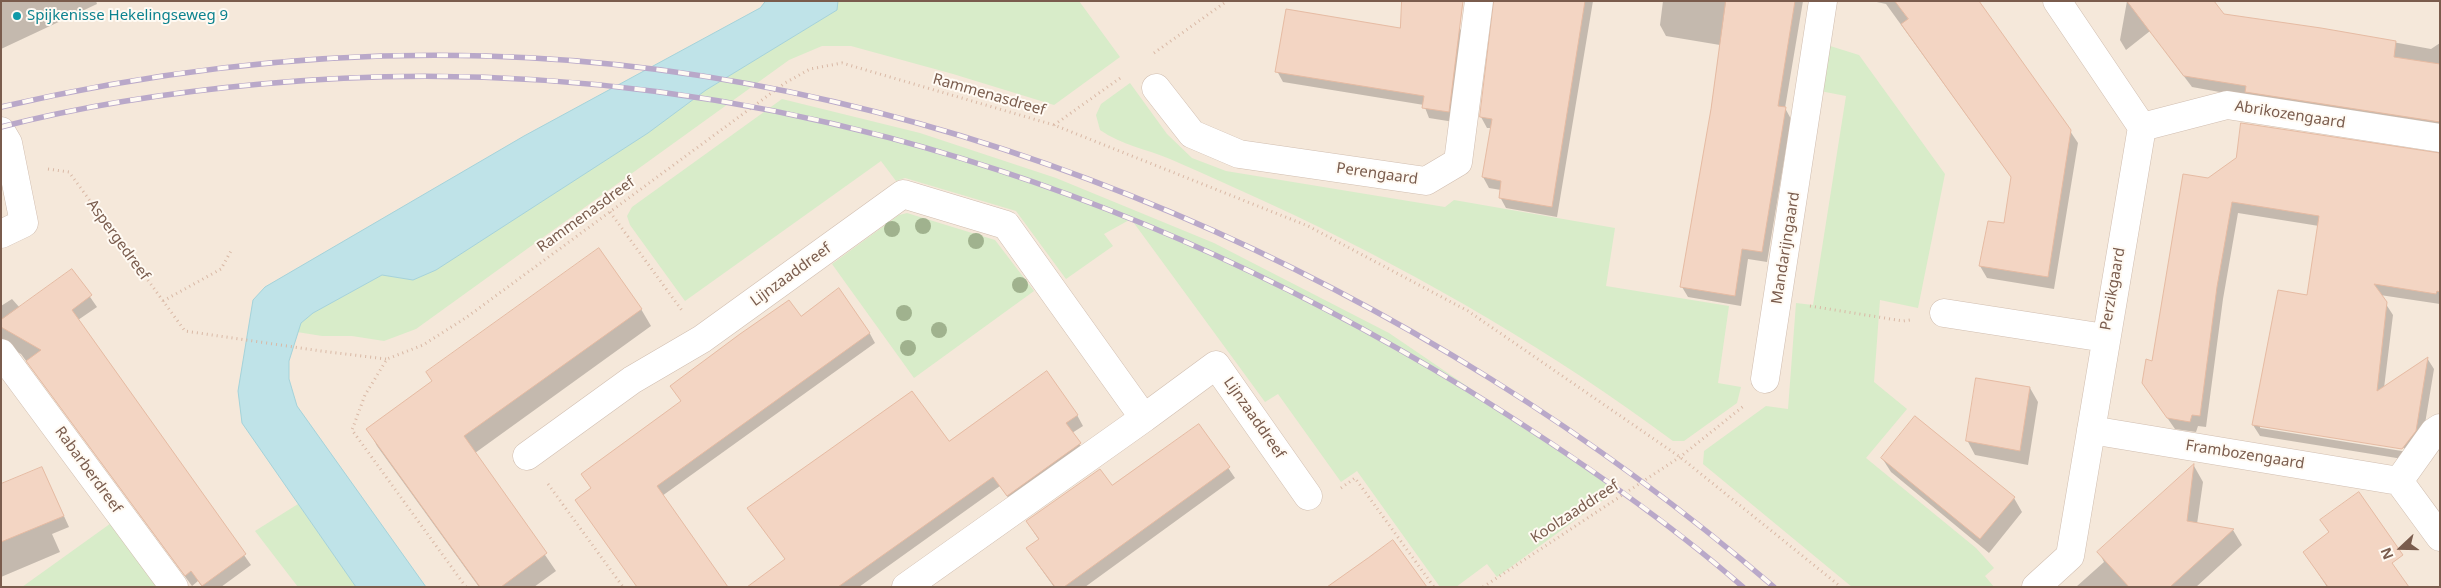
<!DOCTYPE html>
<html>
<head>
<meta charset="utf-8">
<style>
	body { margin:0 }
	#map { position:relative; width:2441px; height:588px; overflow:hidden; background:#fdf6ec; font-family:"Noto Sans",sans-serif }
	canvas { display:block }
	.frame { position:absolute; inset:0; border:2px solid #7a5c4d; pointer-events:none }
	.north { position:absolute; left:2376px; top:523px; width:50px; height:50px; -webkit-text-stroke:4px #fffaf3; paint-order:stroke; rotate:249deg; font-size:14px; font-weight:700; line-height:20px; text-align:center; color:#7a5c4d }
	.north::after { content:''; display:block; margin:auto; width:18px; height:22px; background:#7a5c4d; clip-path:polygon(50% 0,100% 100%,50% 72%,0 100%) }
</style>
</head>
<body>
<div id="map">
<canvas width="2441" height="588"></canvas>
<div class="frame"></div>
<div class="north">N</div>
</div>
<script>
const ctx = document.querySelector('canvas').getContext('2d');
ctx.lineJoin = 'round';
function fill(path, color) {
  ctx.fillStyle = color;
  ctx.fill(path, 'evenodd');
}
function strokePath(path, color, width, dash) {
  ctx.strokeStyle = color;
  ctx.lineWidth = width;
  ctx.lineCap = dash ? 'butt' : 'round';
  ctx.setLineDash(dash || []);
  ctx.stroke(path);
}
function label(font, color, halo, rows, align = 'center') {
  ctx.font = font + ' "Noto Sans",sans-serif';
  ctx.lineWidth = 4;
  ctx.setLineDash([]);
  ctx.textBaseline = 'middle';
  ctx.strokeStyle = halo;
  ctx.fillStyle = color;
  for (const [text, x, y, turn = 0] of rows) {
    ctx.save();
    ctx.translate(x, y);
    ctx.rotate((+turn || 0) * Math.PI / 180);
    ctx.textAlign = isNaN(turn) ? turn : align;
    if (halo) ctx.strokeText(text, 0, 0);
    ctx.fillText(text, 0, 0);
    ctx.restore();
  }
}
fill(new Path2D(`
	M1 1H2440V587H1Z`), '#f5e8da');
fill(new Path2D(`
	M838 1H1079L1120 57 1054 105 953 74 851 46H822L789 60 416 329 384 341 352 336H322L297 332 301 323 313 313 382 275 413 280 436 270 648 133 706 90 837 10Z
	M1827 45 1859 55 1945 174 1918 308 1880 300 1874 382 1907 409 1866 458 1976 548 1994 568 1985 576 1994 587H1852L1703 464 1704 451 1766 406 1788 409 1796 303 1813 305 1846 96 1820 91Z
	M1130 83 1167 134 1192 158 1226 171 1445 207 1454 200 1615 228 1606 286 1729 306 1718 383 1741 387 1737 403 1684 441H1673C1555 353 1427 279 1294 215 1253 196 1212 177 1170 159 1146 149 1122 145 1100 130L1096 115 1101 104Z
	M782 99 920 133 1056 178 1214 243 1389 333 1618 489 1497 577 1487 564 1456 587H1440L1357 471 1341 482 1278 394 1265 402 1131 219 1104 234 1113 246 1066 279 1016 211 905 178 896 181 881 161 685 301 630 225 627 216 632 207Z
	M907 213 995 240 1034 291 914 378 832 264 899 215Z
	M298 504 356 587H298L255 531Z
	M114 521 161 587H22Z`), '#d8ecc9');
const water = new Path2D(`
	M766 1H838L837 10 706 90 648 133 436 270 413 280 382 275 313 313 301 323 289 361V379L297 406 426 587H356L242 423 238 391 253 300 265 287 524 136 760 8Z`);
fill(water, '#bfe3e8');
strokePath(water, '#a5d3da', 1);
fill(new Path2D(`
	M1 1H96L97 4 1 49Z
	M1512 1H1593L1557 217 1506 208 1500 197 1501 190 1489 188 1483 177 1492 128H1487L1481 117Z
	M1663 1H1803L1785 108 1791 119 1767 262 1748 259 1741 306 1688 297 1682 287 1709 124 1720 45 1666 36 1660 25Z
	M1872 1H1940L2070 131 2078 143 2054 289 1987 278 1980 266 2005 225 2012 178 1886 4Z
	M2127 1 2321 29 2431 49 2440 43V132L2192 87 2150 31 2126 50 2120 40Z
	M1459 27 1465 37 1454 122 1429 118 1424 105 1283 82 1277 71 1435 35Z
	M2440 165V304L2380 295 2393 315 2384 388 2427 358 2434 369 2422 442 2409 460 2260 436 2253 425 2308 297 2319 226 2238 213 2223 299 2206 427 2198 426 2196 432 2175 429 2143 383 2153 362 2208 179ZM2260 425 2409 449 2408 452 2260 428Z
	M72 271 97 307 78 320 251 565 221 587H202L198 581 192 586 21 354 1 343V306L12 299 20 308Z
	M641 309 651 326 475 453 556 571 534 587H479L377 446 368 429Z
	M800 317 869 332 875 343 662 496 592 489 583 474 682 402 671 386Z
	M2030 388 2038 402 2028 465 1975 455 1967 440Z
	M1077 415 1083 426 1072 433 1086 454 1014 506 1000 486 859 587H749L786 560 749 509 949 443Z
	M1199 425 1235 478 1085 587H1054L1034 559 1039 540 1027 522 1111 487Z
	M1882 458 2014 498 2022 512 1989 553 1891 472Z
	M2194 466 2203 482 2197 524 2233 530 2242 545 2196 587H2076L2104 562 2099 552Z
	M42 468 69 527 52 534 60 552 1 577V485Z
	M2322 520 2387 558 2408 587H2327L2305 553 2329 533Z`), '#0003');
const building = new Path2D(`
	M1402 1H1463L1449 112 1422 108 1424 96 1275 72 1286 9 1400 28Z
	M1494 1H1585L1552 207 1499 198 1501 181 1482 177 1492 119 1480 117Z
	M1726 1H1795L1778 106 1786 107 1762 252 1742 249 1735 296 1680 287 1711 109Z
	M1895 1H1979L2071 130 2048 277 1979 266 1988 221 2004 223 2011 177 1901 24 1908 19Z
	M2127 1H2214L2224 14 2321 28 2396 41 2394 57 2440 64V122L2245 92 2246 86 2184 76Z
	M2241 123 2440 153V292L2437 291 2436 294 2374 284 2387 302 2377 391 2428 357 2416 431 2402 449 2252 425 2278 290 2307 295 2319 216 2232 202 2217 287 2200 416 2192 415 2190 422 2167 418 2142 383 2146 359 2152 361 2183 174 2208 178 2236 158Z
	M599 248 642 309 464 436 547 553 501 587H480L366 429 432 381 426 372Z
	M72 269 92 295 72 310 246 554 202 586 191 571 185 576 26 361 41 350 1 327V320Z
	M839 288 870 333 657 486 728 587H637L575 500 591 488 581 474 681 401 670 386 740 334 789 300 801 316Z
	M1047 371 1078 415 1066 423 1081 443 1007 496 993 477 838 587H747L785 559 747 508 829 450 912 391 949 441Z
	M1976 378 2030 387 2020 451 1966 441Z
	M1915 416 2015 497 1980 539 1881 458Z
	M1199 424 1230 467 1064 587H1055L1026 548 1039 539 1026 521 1100 469 1112 485Z
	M2194 464 2187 521 2234 529 2170 587H2129L2097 552Z
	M42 467 64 516 1 542V484Z
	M2359 492 2403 555 2392 563 2409 587H2328L2303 552 2329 532 2320 520Z
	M1393 540 1427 587H1327L1368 558Z`);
fill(building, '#f3d5c3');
strokePath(building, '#e6bba3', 1);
const minor = new Path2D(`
	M1156 88 1192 134 1239 154 1426 181 1458 162 1479 1
	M2142 127 2227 105 2440 138
	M1 131 8 143 24 223 1 234
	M1944 313 2105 338
	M1 353 174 587
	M1765 379 1823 1
	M1144 418 1216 365 1308 496
	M2091 430 2399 481 2440 537
	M527 456 632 380 702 339 903 194 1006 225 1144 418 906 587
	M2399 481 2434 432 2440 428
	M2036 587 2070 556 2142 127 2057 1`);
strokePath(minor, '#d1beb0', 29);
strokePath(new Path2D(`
	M1154 53 1227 1
	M1054 125 1123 76
	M48 169 69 172 185 331 321 351 386 359
	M610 212 683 312
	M163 301 221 269 231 251
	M1810 306 1903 321 1910 320
	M548 484 623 587
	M1341 488 1355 478 1434 587
	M466 587 352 430 365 395 387 359 423 345 467 317 785 83 810 69 842 63 1054 125 1308 226 1468 311 1680 457 1841 587
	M1483 587 1680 457 1745 405`), '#d9b8a5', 3, [1, 4]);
strokePath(minor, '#fff', 28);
const rail = new Path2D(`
	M1 107C160 70 323 51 486 56 951 68 1424 286 1774 587
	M1 127C86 105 174 92 261 84 692 43 1102 166 1468 390 1563 449 1658 513 1743 587`);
strokePath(rail, '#b9a8c9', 5.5);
strokePath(rail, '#fffaf3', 4, [11]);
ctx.fillStyle = '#a0b28e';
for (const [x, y] of [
	[923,226],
	[892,229],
	[976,241],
	[1020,285],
	[904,313],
	[939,330],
	[908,348]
]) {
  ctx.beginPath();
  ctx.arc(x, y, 8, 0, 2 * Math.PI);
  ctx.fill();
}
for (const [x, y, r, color] of [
	[17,16,5,"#0f9aa8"]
]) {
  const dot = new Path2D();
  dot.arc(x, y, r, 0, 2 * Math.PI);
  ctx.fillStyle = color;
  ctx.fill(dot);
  strokePath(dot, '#fffaf3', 2);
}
label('15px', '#0d838f', '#fffaf3', [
	["Spijkenisse Hekelingseweg 9",27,16]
], 'left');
label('15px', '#7a5c4d', '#fffaf3', [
	["Rammenasdreef",989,95,16],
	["Abrikozengaard",2290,115,9],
	["Perengaard",1377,174,8],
	["Rammenasdreef",586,215,-36],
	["Aspergedreef",118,240,54],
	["Mandarijngaard",1786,248,-81],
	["Lijnzaaddreef",791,275,-36],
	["Perzikgaard",2113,289,-80],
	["Lijnzaaddreef",1254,418,55],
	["Frambozengaard",2245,455,9],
	["Rabarberdreef",88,470,54],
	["Koolzaaddreef",1575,512,-33]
]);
</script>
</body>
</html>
